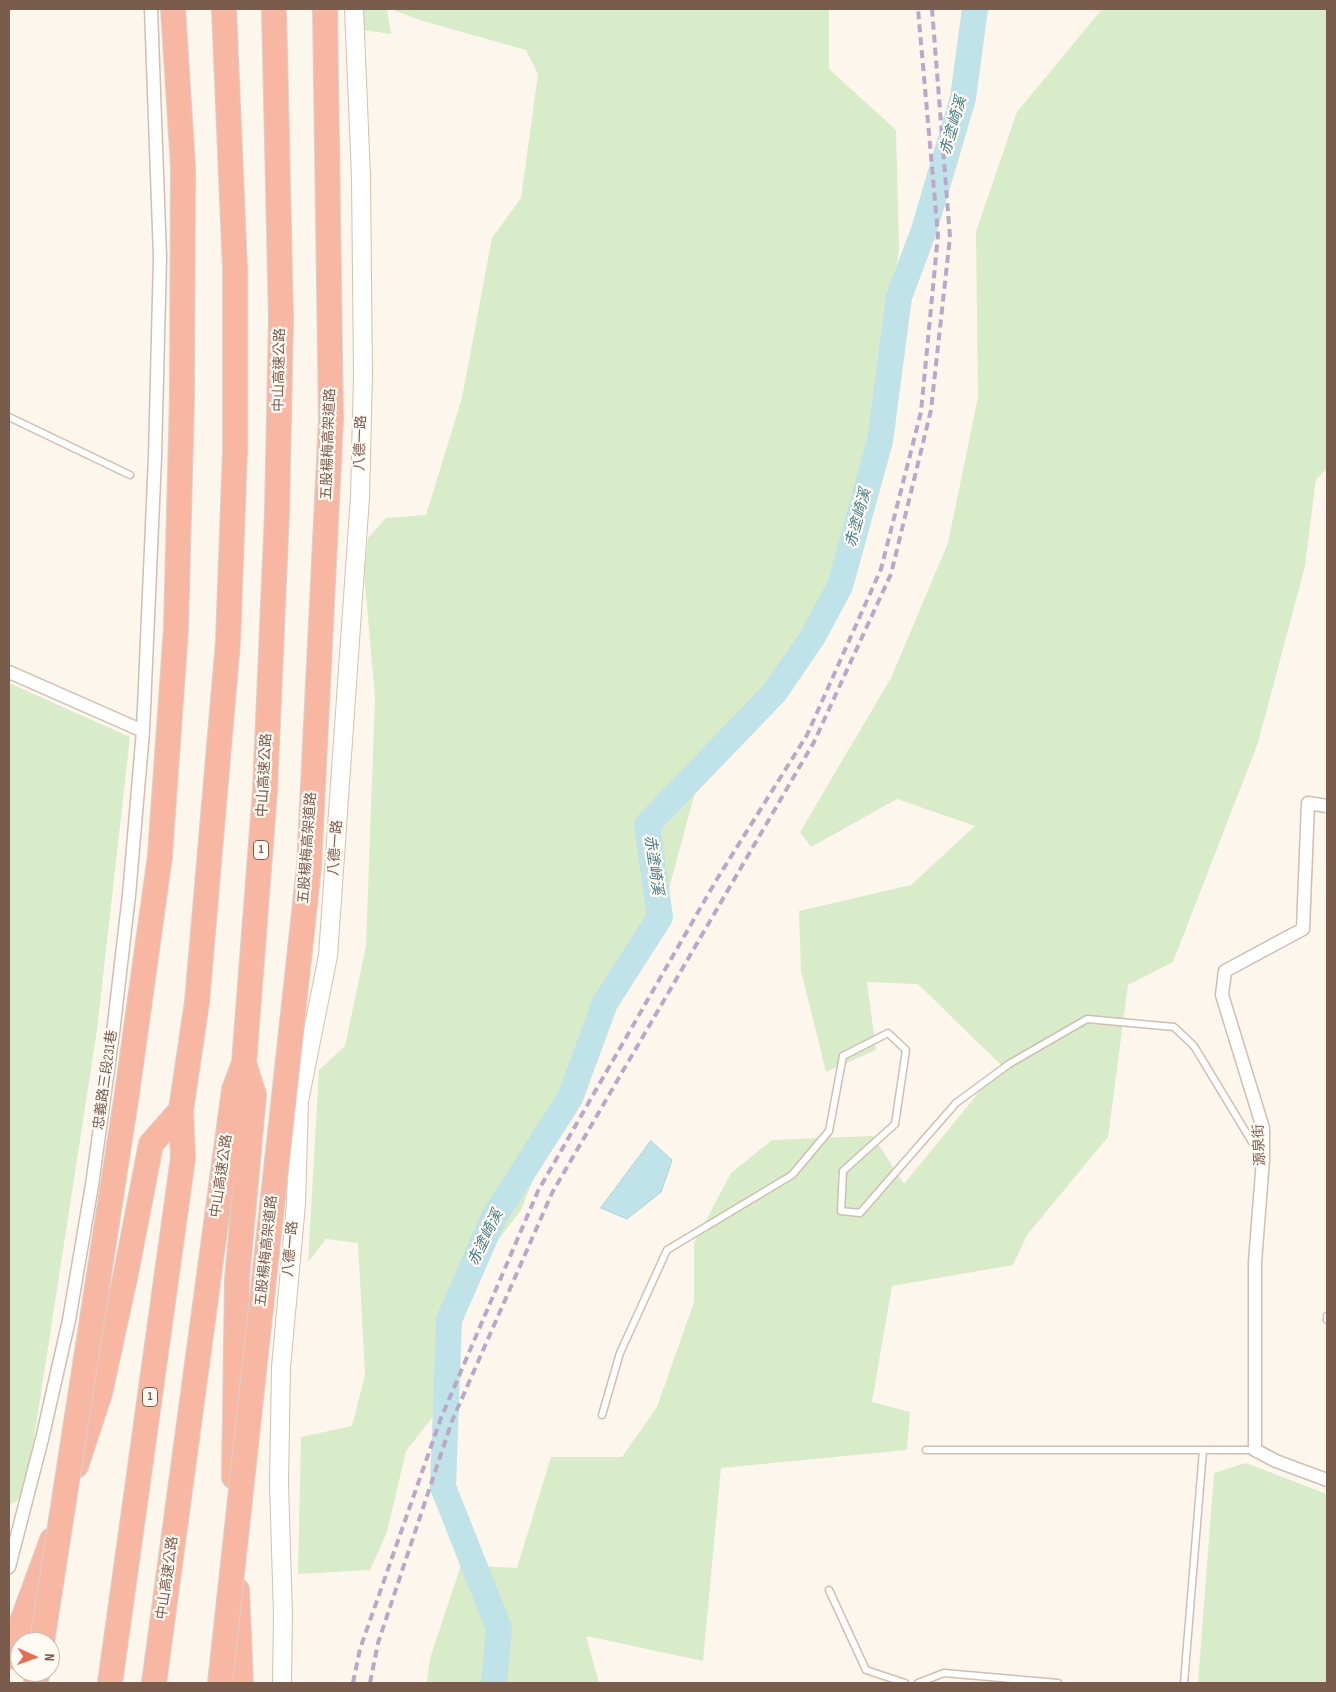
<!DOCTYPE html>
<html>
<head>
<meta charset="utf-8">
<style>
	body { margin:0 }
	#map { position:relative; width:1336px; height:1692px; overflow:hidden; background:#fdf6ec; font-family:"Sofia Sans Condensed",sans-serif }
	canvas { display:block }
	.frame { position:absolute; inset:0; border:10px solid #7a5c4d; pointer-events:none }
	.north { position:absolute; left:10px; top:1632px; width:50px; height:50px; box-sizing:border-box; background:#fffaf3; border:1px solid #cabbb1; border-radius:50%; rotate:92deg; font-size:14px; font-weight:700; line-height:20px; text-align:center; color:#7a5c4d }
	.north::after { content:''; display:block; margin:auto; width:18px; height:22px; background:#e76f51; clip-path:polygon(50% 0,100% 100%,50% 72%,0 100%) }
</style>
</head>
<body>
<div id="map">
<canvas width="1336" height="1692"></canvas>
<div class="frame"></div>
<div class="north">N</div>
</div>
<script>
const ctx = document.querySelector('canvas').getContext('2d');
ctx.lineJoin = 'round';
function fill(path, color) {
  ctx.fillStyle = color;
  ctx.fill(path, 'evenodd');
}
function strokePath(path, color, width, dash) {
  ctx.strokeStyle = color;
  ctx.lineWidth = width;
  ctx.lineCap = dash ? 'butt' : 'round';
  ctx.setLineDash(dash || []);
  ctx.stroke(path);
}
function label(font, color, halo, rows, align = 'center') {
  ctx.font = font + ' "Sofia Sans Condensed","Noto Sans TC",sans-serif';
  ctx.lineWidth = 4.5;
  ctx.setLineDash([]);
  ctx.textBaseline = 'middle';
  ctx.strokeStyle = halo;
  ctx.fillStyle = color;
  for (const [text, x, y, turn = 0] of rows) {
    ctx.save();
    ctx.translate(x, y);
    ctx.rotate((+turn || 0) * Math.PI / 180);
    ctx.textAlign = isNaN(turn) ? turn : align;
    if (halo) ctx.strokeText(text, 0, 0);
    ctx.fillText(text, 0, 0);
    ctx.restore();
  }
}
fill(new Path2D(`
	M362 9H387L391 34 363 30Z
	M390 9H829V69L896 130 899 250 871 451 819 631 698 781 667 896 571 1084 521 1210 444 1311 450 1395 406 1451 387 1532 370 1570 298 1574 301 1437 352 1426 365 1375 358 1243 326 1239 308 1262 319 1070 345 1046 366 946 375 697 364 573 368 538 386 518 426 515 462 398 492 238 521 198 538 74 526 50 423 21Z
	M1102 9H1327V469L1316 479 1305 566 1258 743 1173 962 1128 985 1108 1137 1027 1235 1013 1265 892 1286 872 1402 910 1412 907 1450 721 1468 703 1661 586 1636 599 1683H427L430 1658 461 1565 517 1568 551 1457H622L657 1407 694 1302V1243L731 1173 772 1140 873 1136 904 1184 1001 1065 918 984 867 982 876 1050 826 1072 801 971 799 911 911 885 975 826 897 799 811 847 800 832 891 678 948 543 978 397 976 232 1017 112Z
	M9 683 130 737 97 1030 28 1477 18 1500 9 1505Z
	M1246 1463 1327 1494V1683H1198L1214 1473Z`), '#d8ecc9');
const water = new Path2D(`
	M651 1141 672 1160 661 1192 627 1219 601 1208Z`);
fill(water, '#bfe3e8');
strokePath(water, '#a5d3da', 1);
strokePath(new Path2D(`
	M494 1683 499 1628 443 1487 449 1320 494 1217 570 1098 605 1003 660 917 647 825 775 692 812 638 840 586 880 441 899 297 924 230 963 98 975 9`), '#bfe3e8', 26);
const lane = new Path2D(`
	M9 417 130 475
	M1327 1316V1320
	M602 1415 620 1353 667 1250 792 1175 829 1131 843 1056 888 1033 906 1050 895 1124 843 1171 841 1211 860 1213 956 1103 1009 1064 1087 1019 1174 1027 1194 1046 1261 1157
	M926 1450H1255
	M829 1590 866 1670 905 1683
	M918 1683 944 1673 1058 1683
	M1184 1683 1203 1450`);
const street = new Path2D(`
	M9 672 143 731
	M1327 806 1308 803 1303 929 1225 971 1222 995 1263 1128V1160L1255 1262V1450L1276 1461 1327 1480
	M9 1567 42 1439 69 1320 92 1185 113 1033 129 895 143 731 155 457 160 257 151 9`);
const secondary = new Path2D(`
	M282 1683 283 1615 279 1484 281 1367 296 1204 299 1101 328 956 360 497 363 375 361 177 354 9`);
const highway = new Path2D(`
	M76 1466 100 1393 126 1273 151 1144 181 1110
	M234 1477 237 1279 254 1095 244 1063
	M237 1590 241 1683
	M9 1657 52 1540
	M36 1683 37 1672
	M110 1683 183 1158 181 1110 197 1002 228 642 235 450V270L224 9
	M154 1683 234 1090 244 1063 265 791 277 512 281 319 274 9`);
strokePath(lane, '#d1beb0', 9);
strokePath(street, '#d1beb0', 15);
strokePath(secondary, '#d6c0b0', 20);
strokePath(highway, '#dad1cd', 26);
strokePath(lane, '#fff', 6);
strokePath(street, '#fff', 12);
strokePath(secondary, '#fff', 18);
strokePath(highway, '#f7b7a3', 24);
strokePath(new Path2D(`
	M353 1683 360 1649 441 1418 538 1191 717 879 807 735 881 569 921 412 938 235 918 9
	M370 1683 378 1643 452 1421 552 1193 814 742 891 574 931 410 950 237 932 9`), '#b9a8c9', 4, [8, 5]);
const highwayBridge = new Path2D(`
	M42 1642 126 1100 160 856 176 628 182 397 183 166 173 9
	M220 1683 309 867 331 420 325 9`);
strokePath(highwayBridge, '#dad1cd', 26, []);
strokePath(highwayBridge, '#f7b7a3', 24);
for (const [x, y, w] of [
	[261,850,15],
	[150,1397,15]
]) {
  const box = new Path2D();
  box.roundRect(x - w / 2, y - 9.5, w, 19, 4);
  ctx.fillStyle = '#fffaf3';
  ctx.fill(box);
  strokePath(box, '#7a5c4d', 1);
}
label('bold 12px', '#7a5c4d', null, [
	["1",261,850],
	["1",150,1397]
]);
label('14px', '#7a5c4d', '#fffaf3', [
	["中山高速公路",280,370,-89],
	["八德一路",361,443,-88],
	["五股楊梅高架道路",329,444,-88],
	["中山高速公路",265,775,-87],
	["五股楊梅高架道路",308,848,-86],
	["八德一路",336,848,-86],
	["忠義路三段231巷",106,1080,-82],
	["源泉街",1260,1145,-93],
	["中山高速公路",222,1176,-82],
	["八德一路",291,1249,-85],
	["五股楊梅高架道路",267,1251,-84],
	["中山高速公路",168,1578,-82]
]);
label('italic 15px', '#437c86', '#fffaf3', [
	["赤塗崎溪",954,126,-74],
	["赤塗崎溪",859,518,-75],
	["赤塗崎溪",653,865,82],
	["赤塗崎溪",486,1238,-64]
]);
</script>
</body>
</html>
